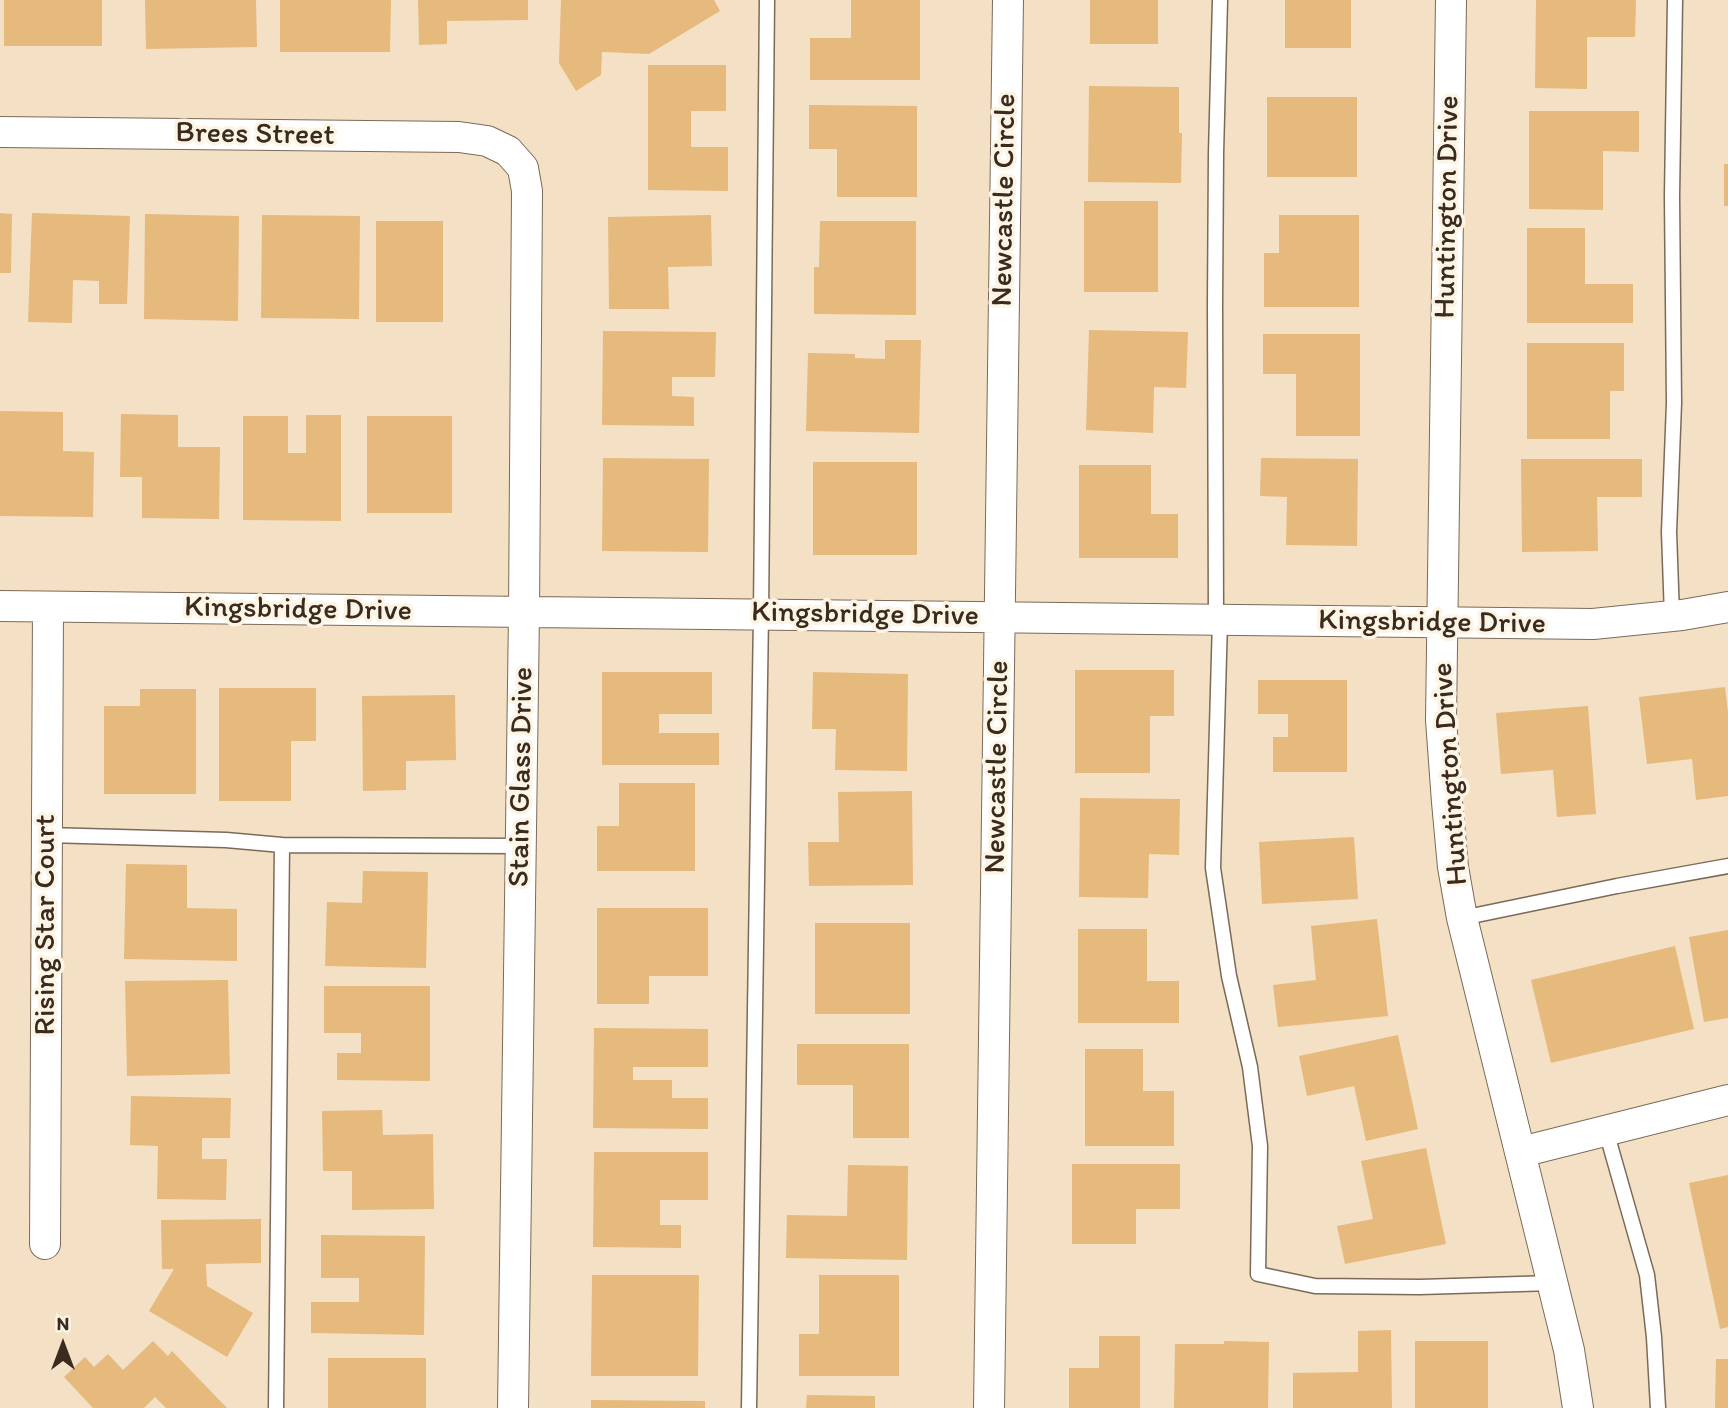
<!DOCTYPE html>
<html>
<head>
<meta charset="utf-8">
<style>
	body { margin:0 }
	#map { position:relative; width:1728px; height:1408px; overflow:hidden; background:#f4e0c4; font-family:Itim,sans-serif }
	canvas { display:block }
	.north { position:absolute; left:28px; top:1310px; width:70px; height:70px; -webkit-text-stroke:5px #fcf5e5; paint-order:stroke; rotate:0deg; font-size:19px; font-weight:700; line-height:28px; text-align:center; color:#3b2a1e }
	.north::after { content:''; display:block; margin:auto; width:24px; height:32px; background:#3b2a1e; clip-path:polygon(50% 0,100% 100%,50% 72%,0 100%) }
</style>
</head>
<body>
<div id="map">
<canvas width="1728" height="1408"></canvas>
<div class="north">N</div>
</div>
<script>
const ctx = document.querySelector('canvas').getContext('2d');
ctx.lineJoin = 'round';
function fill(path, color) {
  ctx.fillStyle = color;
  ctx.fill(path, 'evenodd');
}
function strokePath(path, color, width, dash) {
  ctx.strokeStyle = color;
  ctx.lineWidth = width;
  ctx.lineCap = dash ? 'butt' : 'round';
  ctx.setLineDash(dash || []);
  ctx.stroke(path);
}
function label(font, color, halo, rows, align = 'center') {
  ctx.font = font + ' Itim,sans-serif';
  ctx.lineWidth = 7;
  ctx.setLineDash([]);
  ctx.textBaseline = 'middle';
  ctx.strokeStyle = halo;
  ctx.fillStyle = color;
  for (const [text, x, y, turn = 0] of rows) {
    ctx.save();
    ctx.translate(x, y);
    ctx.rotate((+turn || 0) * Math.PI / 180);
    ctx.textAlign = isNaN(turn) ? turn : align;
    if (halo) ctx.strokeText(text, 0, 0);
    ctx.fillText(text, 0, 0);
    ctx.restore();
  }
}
fill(new Path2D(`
	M4 0H102V46H4Z
	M145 0H256L257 47 146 49Z
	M280 0H391L390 52H280Z
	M418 0H528V20L447 21V44L419 45Z
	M561 0H714L720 11 649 54 602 52 601 75 576 91 559 63Z
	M851 0H920V80H810V38H851Z
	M1090 0H1158V44H1090Z
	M1285 0H1351V48H1285Z
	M1536 0H1636L1635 37H1587V89L1535 88Z
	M648 65H726V111H691V147H728V191L648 190Z
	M1089 86 1179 87V133H1182L1181 183 1088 182Z
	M1267 97H1357V177H1267Z
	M809 105 917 106V197H837V149H809Z
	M1529 111H1639V152L1603 151V210L1529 209Z
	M1724 164H1728V206H1724Z
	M1084 201H1158V292H1084Z
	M0 213 12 214 11 273H0Z
	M32 213 130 216 127 304H99V281L73 280 72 323 28 322Z
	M145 214 239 216 238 321 144 319Z
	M262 215 360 216 359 319 261 318Z
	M711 215 712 266 668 267 669 309H609L608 217Z
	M1279 215H1359V307H1264V253H1279Z
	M376 221H443V322H376Z
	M820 221H916V315L814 314V267H819Z
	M1527 228H1585V284H1633V323H1527Z
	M1089 330 1188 332 1186 388 1154 387 1153 433 1086 430Z
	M603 331 716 332 715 377H672V396L694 397V426L602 425Z
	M1263 334H1360V436H1296V374H1263Z
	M885 340H921L919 433 806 431 808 353 855 354V358L885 359Z
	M1527 343H1624V391H1610V439H1527Z
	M0 411 63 412V451L94 452 93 517 0 516Z
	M121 414 178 415V447H220L219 519 142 518V477H120Z
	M306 415H341V521L243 520V416H288V453H306Z
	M367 416H452V513H367Z
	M603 458 709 459 708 552 602 551Z
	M1261 458 1358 459 1357 546 1286 545 1287 497 1260 496Z
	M1521 459H1642V497H1597L1598 551 1522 552Z
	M813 462H917V555H813Z
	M1079 465H1151V514H1178V558H1079Z
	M1075 670H1174V716H1150V773H1075Z
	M602 672H712V714H659V733H719V765H602Z
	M813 672 908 674 907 771 835 770 836 729H812Z
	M1258 680H1347V772H1273V737H1288V714H1258Z
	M1725 687 1728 712V796L1696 800 1692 759 1647 764 1639 697Z
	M219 688H316V741H291V801H219Z
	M140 689H196V794H104V706H140Z
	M455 695 456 760 406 761V790L363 791 362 696Z
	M1588 706 1596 814 1557 817 1553 770 1501 774 1496 713Z
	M619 783H695V871H597V826H619Z
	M912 791 913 885 809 886 808 842H839L838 792Z
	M1080 798 1180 799 1179 855 1149 854 1148 898 1079 897Z
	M1354 837 1358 899 1262 904 1259 842Z
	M126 864 187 865V908L237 909V961L124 959Z
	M363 871 428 872 426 968 325 966 327 902 362 903Z
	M597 908H708V976H649V1004H597Z
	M1377 919 1388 1016 1278 1027 1273 985 1316 980 1311 926Z
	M815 923H910V1014H815Z
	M1078 929H1147V981H1179V1023H1078Z
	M1728 930V1018L1704 1022 1689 937Z
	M1675 946 1694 1029 1551 1063 1531 980Z
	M228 980 230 1074 127 1076 125 981Z
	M324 986H430V1081L337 1080V1053H361V1033H324Z
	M594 1028 708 1029V1067H633V1080H672V1098H708V1129L593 1128Z
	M1398 1035 1418 1129 1366 1141 1354 1086 1307 1096 1299 1056Z
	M797 1044H909V1138H853V1085H797Z
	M1085 1049H1143V1091H1174V1146H1085Z
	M131 1096 231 1098 230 1138H202V1159H227L226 1200 157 1199 158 1146 130 1145Z
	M382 1110 383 1135 433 1134 434 1209 352 1210V1171H323L322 1111Z
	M1426 1148 1446 1244 1345 1264 1337 1226 1373 1219 1361 1161Z
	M594 1152H708V1200H660V1225H681V1248L593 1247Z
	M1072 1164H1180V1209H1136V1244H1072Z
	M848 1165 908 1166 907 1260 786 1258 787 1215 847 1216Z
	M1728 1175V1327L1720 1329 1689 1183Z
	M261 1219V1263L206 1264 207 1286 253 1313 227 1357 149 1311 174 1269H162L161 1220Z
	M321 1235 425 1236 424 1335 311 1333V1302H359V1278H321Z
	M592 1275H699L698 1376H591Z
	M819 1275H899V1376H799V1334H819Z
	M1391 1330 1392 1408H1293V1373L1358 1372V1331Z
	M1099 1336H1140V1408H1069V1368H1099Z
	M153 1341 168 1356 172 1351 227 1408H166L155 1397 144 1408H93L64 1377 85 1357 94 1367 108 1354 123 1370Z
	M1224 1341 1269 1342 1268 1408H1174L1175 1344H1224Z
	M1415 1341H1488V1408H1415Z
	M328 1358H426V1408H328Z
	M1716 1359H1728V1408H1715Z
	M807 1395 875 1396V1408H806Z
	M591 1400 705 1401V1408H591Z`), '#e6b97d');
const lane = new Path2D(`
	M1672 616 1669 532 1674 403 1672 197 1675 0
	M1216 620 1215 305 1216 154 1220 0
	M1220 620 1213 868 1229 976 1250 1067 1260 1146 1258 1274 1315 1286 1420 1287 1553 1283
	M47 835 226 840 282 845
	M1462 918 1617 886 1728 866
	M1606 1131 1647 1275 1654 1337 1658 1408
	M276 1408 282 845 521 846
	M749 1408 761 614 767 0`);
const street = new Path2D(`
	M1451 0 1441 720 1447 802 1453 867 1462 918 1569 1350 1578 1408
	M0 132 459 137 487 141 508 151 523 168 527 191 524 612 513 1408
	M0 606 1593 624 1682 615 1728 607
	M1521 1152 1728 1100
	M45 1244 48 607
	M989 1408 1008 0`);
strokePath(lane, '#7c6a58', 17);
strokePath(street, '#7c6a58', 32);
strokePath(lane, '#fff', 14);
strokePath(street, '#fff', 30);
label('30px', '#3b2a1e', '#fcf5e5', [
	["Brees Street",255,135,1],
	["Newcastle Circle",1005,200,-89],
	["Huntington Drive",1448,207,-89],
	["Kingsbridge Drive",298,610,1],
	["Kingsbridge Drive",865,615,1],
	["Kingsbridge Drive",1432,623,1],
	["Newcastle Circle",998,767,-89],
	["Huntington Drive",1451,774,-94],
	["Stain Glass Drive",522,777,-89],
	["Rising Star Court",46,925,-90]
]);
</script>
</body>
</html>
